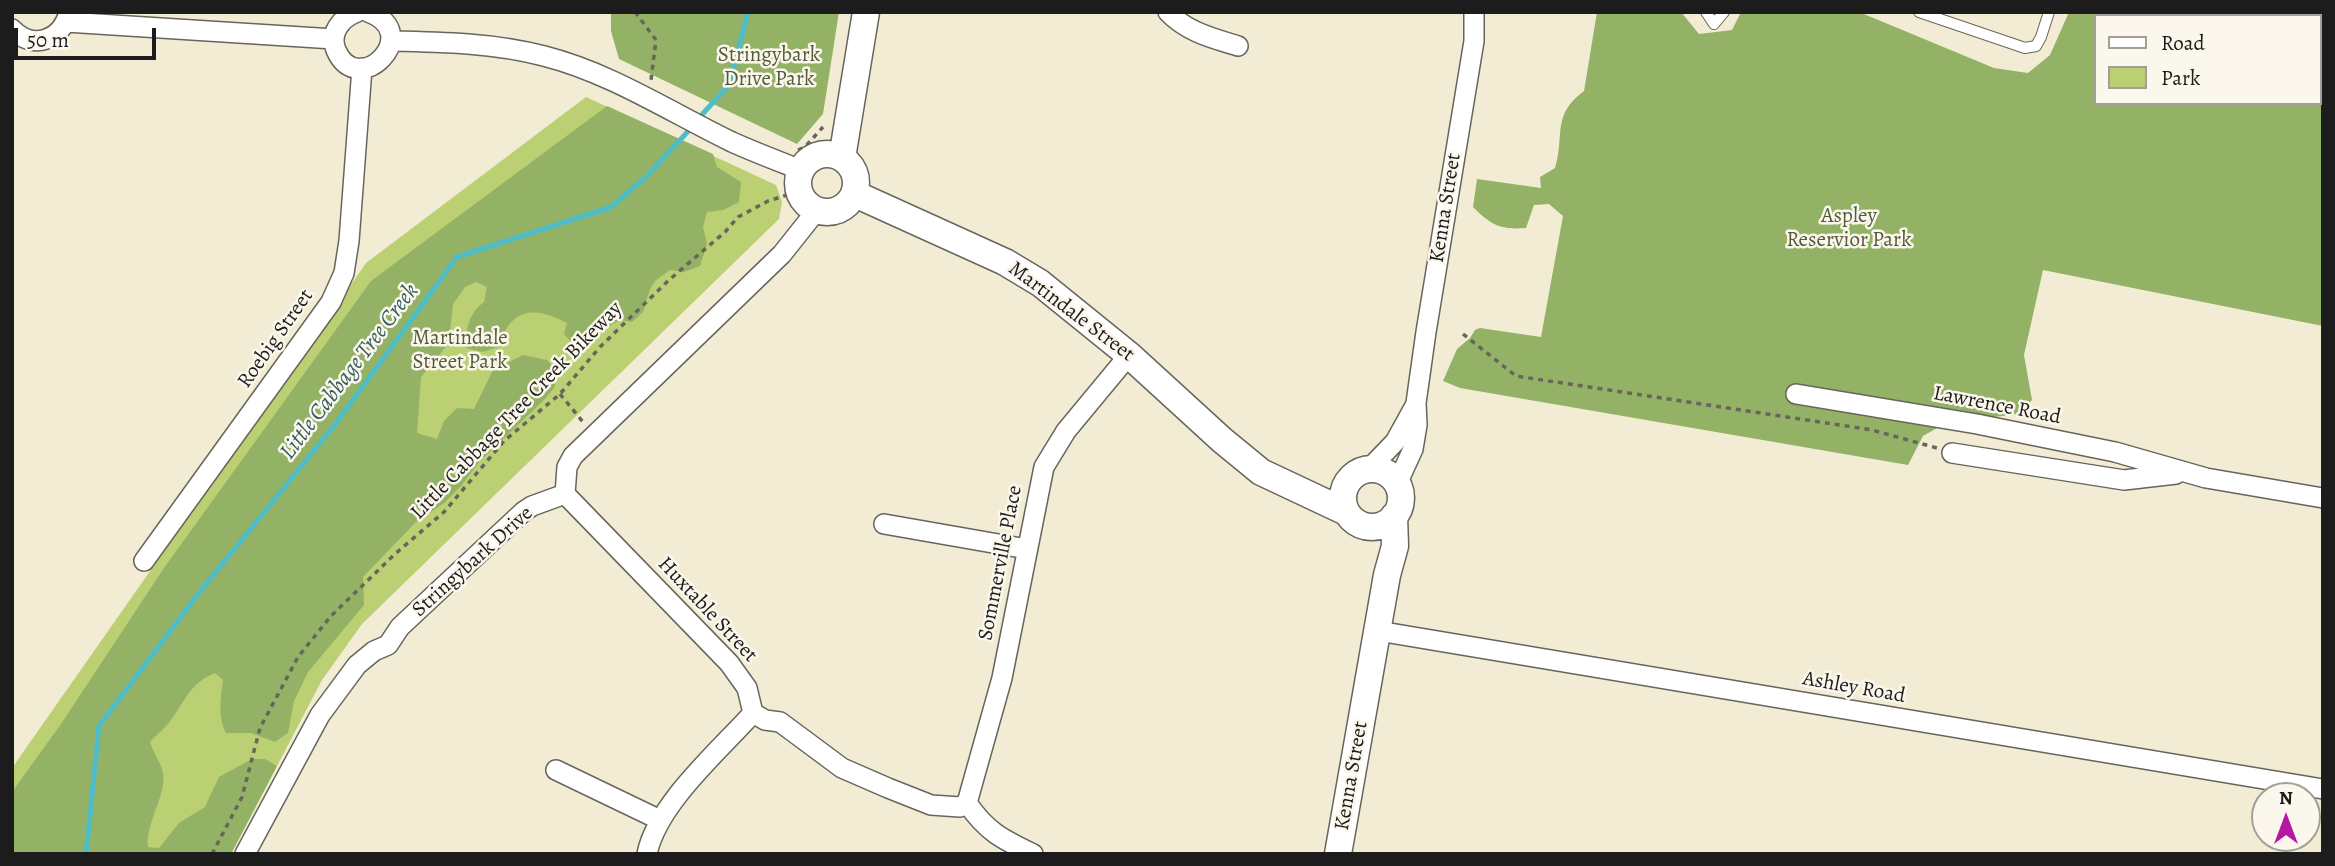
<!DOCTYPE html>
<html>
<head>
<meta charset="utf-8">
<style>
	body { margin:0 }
	#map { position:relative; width:2335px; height:866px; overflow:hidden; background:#f2ecd4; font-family:Alegreya,serif }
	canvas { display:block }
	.frame { position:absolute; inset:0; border:14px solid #1c1c1c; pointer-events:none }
	.legend { position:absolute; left:2094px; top:14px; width:228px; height:91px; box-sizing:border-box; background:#fbf7ec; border:2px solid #a29f99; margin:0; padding:9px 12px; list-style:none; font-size:21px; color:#1c1c1c }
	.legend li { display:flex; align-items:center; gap:14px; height:35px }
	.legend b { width:35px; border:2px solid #a29f99 }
	.north { position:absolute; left:2251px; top:782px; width:70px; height:70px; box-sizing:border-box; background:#fbf7ec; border:2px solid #a29f99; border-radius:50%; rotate:0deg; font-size:19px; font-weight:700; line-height:28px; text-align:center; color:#1c1c1c }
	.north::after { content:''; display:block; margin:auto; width:24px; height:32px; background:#b5179e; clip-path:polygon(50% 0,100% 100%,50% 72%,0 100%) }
	.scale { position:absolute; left:14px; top:28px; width:142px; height:32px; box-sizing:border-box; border:4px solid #1c1c1c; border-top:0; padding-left:9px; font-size:21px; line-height:24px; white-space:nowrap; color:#1c1c1c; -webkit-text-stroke:5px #fbf7ec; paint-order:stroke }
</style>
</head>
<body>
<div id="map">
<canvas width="2335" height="866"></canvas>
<div class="frame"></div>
<ul class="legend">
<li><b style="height:9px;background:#fff"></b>Road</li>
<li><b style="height:19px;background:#bbcf73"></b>Park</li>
</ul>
<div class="north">N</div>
<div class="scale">50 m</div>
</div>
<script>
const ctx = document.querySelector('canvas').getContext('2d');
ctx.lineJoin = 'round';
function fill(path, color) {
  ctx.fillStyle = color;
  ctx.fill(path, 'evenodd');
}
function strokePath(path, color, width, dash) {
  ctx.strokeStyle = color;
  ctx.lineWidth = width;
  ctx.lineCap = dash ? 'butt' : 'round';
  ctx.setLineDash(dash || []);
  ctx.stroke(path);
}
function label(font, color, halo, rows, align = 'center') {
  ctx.font = font + ' Alegreya,serif';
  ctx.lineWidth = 5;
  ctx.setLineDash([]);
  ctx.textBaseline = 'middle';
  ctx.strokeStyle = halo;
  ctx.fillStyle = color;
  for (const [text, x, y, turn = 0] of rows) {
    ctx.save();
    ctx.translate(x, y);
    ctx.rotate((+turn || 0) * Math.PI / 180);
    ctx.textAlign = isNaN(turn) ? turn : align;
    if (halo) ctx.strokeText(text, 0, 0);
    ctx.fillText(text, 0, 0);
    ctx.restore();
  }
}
fill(new Path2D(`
	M586 97 776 185 782 202 779 219 362 624 322 680 231 854H12V768L366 263Z`), '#bbcf73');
fill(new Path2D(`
	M611 12H839L823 114 797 144 619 59 611 31Z
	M1597 12H1681L1699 34 1732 30 1741 12H1859L1994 68 2028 73 2050 55 2069 12H2128L2131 16H2095V103H2319V16H2193L2197 12H2323V326L2043 270 2024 355 2032 400 2018 414 1946 423 1923 436 1908 465 1460 388 1443 381 1457 349 1470 338 1475 330 1480 328 1541 337 1563 216 1549 204 1534 205 1526 228C1500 230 1491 225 1473 207L1477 179 1541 188 1540 177 1555 168C1565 136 1551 115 1584 91Z
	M607 106 713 154 717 167 741 182 739 202 723 210 707 212 703 227 707 244 700 266 684 272 670 270 656 280 650 289 643 312 632 322 620 320 592 336 572 343 564 334 567 323C533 305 511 308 498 347L483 352 466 348C466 329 468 314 484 302L487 287 476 282 465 287 453 304 449 343 421 377 417 433 437 439 444 421 457 408 474 409 493 370 523 355 547 360 558 373 554 388 545 399 480 461 461 486 444 503 416 522 363 577 364 605 308 672 294 701 288 733 275 742 251 733H226C217 716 221 698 223 680L215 673C190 684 188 696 173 717 167 727 157 734 150 742 153 752 161 763 163 773 167 795 145 823 148 847L159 848 179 823 205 807 219 777 252 759H265L277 766 231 854H12V792L61 724 164 568 371 281Z`), '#94b265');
strokePath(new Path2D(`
	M698 119 729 85 748 12
	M86 854 99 726 198 594 337 422 457 257 611 207 647 176 692 127`), '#4fbdc7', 5);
const lane = new Path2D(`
	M1706 12 1714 24 1724 12
	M1919 12 2025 48 2036 46 2041 37 2049 12`);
const street = new Path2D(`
	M357 12C341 18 329 33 336 50 358 101 426 33 368 12
	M1168 12C1187 32 1212 38 1238 46
	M66 22 334 39
	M12 29C33 51 62 40 69 12
	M391 41C442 42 494 43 544 56 611 73 670 112 732 142 754 152 778 161 801 170
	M1796 394 1977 424 2115 452 2206 478 2323 498
	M1952 453 2124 480 2176 474
	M1368 470 1395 442 1416 404
	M1397 484 1413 449 1417 425 1416 403 1426 332 1474 41V12
	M565 494 729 663 747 688 753 713 765 720 780 722 842 768 888 788 931 805 960 807 967 803
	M884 524 1027 549
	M144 561 331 302 344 273 349 241 362 68
	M1378 631 2323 789
	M556 770 660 820
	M967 803 1002 678 1044 467 1066 431 1129 355
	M967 803C987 832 1002 839 1033 854
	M245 854 320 715 357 665 374 651 388 645 400 627 523 512 532 506 565 494 567 467 573 456 782 254 817 210
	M647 854C657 804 719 751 753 713`);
const secondary = new Path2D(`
	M798 183a29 29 0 1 1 58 0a29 29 0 1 1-58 0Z
	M842 158 866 12
	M855 194 1005 262 1040 283 1129 355 1222 440 1261 472 1346 512
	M1343 498a29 29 0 1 1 58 0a29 29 0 1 1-58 0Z
	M1338 854 1387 575 1395 546 1394 516`);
strokePath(lane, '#67655c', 12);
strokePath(street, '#67655c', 22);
strokePath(secondary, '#67655c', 29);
strokePath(new Path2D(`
	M635 12 656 40 651 80
	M798 150 805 147 823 127
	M1463 334 1516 376 1872 430 1937 448
	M560 394 583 422
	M212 854 242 797 260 728 298 657 331 616 395 554 444 512 504 441 560 394 600 347 669 280 725 232 738 217 768 201 787 195 789 185`), '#67655c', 3.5, [5, 5]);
strokePath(lane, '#fff', 10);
strokePath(street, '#fff', 19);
strokePath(secondary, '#fff', 26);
label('21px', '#545b3a', '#fbf7ec', [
	["Stringybark",769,56],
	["Drive Park",769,80],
	["Aspley",1849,217],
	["Reservior Park",1849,241],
	["Martindale",460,339],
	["Street Park",460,363]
]);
label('21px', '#1c1c1c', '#fbf7ec', [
	["Kenna Street",1446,208,-81],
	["Martindale Street",1071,312,37],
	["Roebig Street",276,339,-55],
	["Lawrence Road",1997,406,11],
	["Little Cabbage Tree Creek Bikeway",517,411,-46],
	["Stringybark Drive",473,562,-42],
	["Sommerville Place",1001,563,-79],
	["Huxtable Street",707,610,47],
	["Ashley Road",1854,688,10],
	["Kenna Street",1352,776,-80]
]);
label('italic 23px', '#305c60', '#fbf7ec', [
	["Little Cabbage Tree Creek",350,372,-53]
]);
</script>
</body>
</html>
